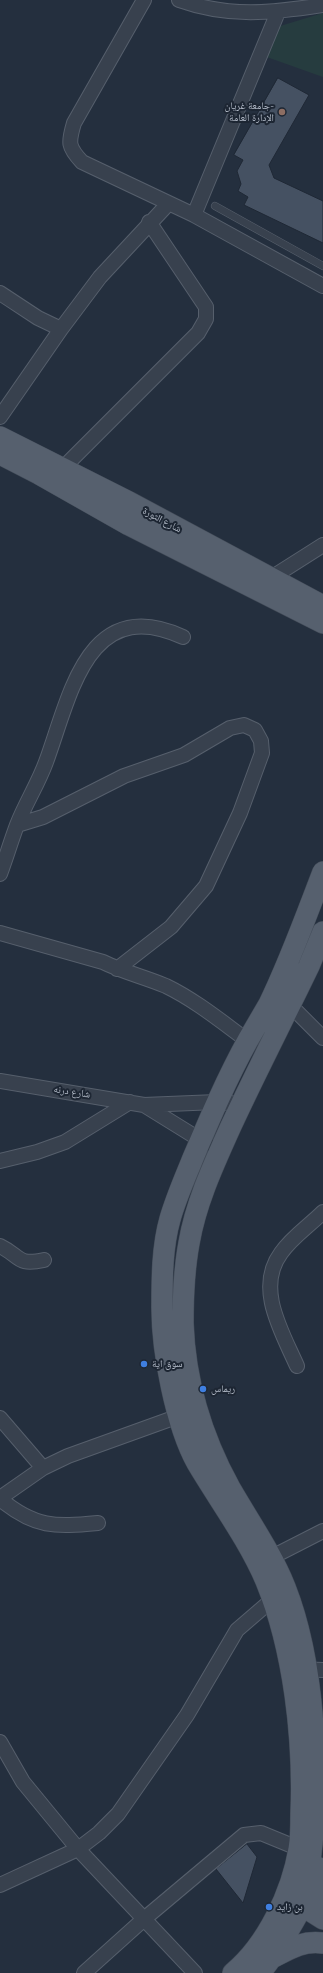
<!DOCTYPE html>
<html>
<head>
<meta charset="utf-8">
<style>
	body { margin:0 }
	canvas { display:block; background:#242f3e }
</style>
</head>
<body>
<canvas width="323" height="1973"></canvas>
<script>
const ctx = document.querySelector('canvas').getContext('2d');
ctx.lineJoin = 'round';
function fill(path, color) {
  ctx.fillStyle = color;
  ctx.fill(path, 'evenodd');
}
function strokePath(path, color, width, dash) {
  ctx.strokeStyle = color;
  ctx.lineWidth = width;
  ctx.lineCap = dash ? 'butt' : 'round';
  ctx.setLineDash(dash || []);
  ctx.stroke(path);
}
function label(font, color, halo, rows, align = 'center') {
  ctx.font = font + ' Montserrat,"Noto Naskh Arabic",sans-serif';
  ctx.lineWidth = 4;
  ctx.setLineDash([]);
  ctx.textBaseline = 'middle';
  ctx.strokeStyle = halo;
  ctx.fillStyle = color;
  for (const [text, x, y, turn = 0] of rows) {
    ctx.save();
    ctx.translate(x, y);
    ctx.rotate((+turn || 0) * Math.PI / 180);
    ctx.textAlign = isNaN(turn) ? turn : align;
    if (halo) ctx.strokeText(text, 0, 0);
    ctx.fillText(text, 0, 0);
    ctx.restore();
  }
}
fill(new Path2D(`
	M323 13V77L264 56 277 27Z`), '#263c3f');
const building = new Path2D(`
	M278 78 309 95 269 165 274 178 323 201V243L244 205 248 197 238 191 241 184 237 171 243 160 234 155Z
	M247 1844 257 1857 243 1903 216 1869Z`);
fill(building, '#455162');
strokePath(building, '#1f2835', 1);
const lane = new Path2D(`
	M215 206 323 266`);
const street = new Path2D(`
	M144 0 74 123C68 143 68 147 82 162L194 215 323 286
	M179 0C229 18 272 13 323 5
	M194 215 278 12
	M0 293 38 318 61 329
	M0 417 61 329 100 277 168 204
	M57 474 198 333 206 319V307L149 222
	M271 578 323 545
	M17 825 43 817 124 776 184 755 230 728 244 725 255 730 261 741 262 753 240 813 206 886 171 927 117 969
	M0 874C6 858 11 841 17 825 25 804 38 784 46 762 70 697 87 593 183 637
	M0 933 103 962C123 972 145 977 166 986 195 1000 222 1022 248 1041
	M290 1005 323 1038
	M0 1081 144 1105 217 1102 241 1104
	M144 1105 207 1144
	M0 1161 37 1152 65 1142 130 1102
	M0 1246C21 1256 16 1266 44 1260
	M297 1366C282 1332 255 1288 281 1253 292 1237 309 1226 323 1212
	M0 1418 43 1468
	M0 1498 43 1468 68 1456 179 1416
	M0 1499C35 1528 55 1527 98 1523
	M272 1557 323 1531
	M297 1669 323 1670
	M0 1742 23 1782 78 1849 195 1973
	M0 1885 78 1849 99 1833 118 1814 187 1715 237 1630 273 1599
	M84 1973 144 1919 244 1835 261 1833 300 1849`);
const primary = new Path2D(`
	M0 437 129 502 323 606
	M0 454 39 474 129 525 323 623
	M317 1867 318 1888 323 1899
	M290 1898 323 1919
	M272 1958C289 1949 303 1940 323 1943
	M233 1973C267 1945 292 1892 299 1849 301 1838 301 1825 301 1814 304 1739 294 1650 266 1581 248 1539 220 1502 197 1463 176 1425 162 1352 162 1308 162 1279 162 1247 170 1219 176 1198 185 1178 193 1158 210 1118 227 1078 248 1040 255 1028 262 1016 269 1004 290 961 306 916 323 872
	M259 1973C270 1963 276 1950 284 1938 290 1927 298 1916 302 1905 323 1817 319 1673 285 1587 271 1552 249 1521 230 1488 202 1437 185 1382 183 1323 183 1296 184 1270 189 1243 196 1202 214 1164 231 1126 256 1072 283 1020 309 966L323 932`);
strokePath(lane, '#565f6c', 8);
strokePath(street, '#565f6c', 16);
strokePath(primary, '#414a57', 22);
strokePath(lane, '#38414e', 7);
strokePath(street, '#38414e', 14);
strokePath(primary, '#56606e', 21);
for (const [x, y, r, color] of [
	[282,112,4,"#8d6e63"],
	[144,1364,4,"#3f7fe0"],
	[203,1389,4,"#3f7fe0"],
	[269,1907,4,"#3f7fe0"]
]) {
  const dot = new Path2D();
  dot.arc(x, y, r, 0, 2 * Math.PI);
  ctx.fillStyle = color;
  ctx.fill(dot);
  strokePath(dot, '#1d2633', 1.5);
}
label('10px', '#b4bcc9', '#1d2633', [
	["جامعة غريان-",274,106,"right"],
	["الإدارة العامة",274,118,"right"],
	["سوق اية",152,1364],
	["ريماس",211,1389],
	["بن زايد",277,1907]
], 'left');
label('10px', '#b4bcc9', '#1d2633', [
	["شارع الثورة",162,520,28],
	["شارع درنه",72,1092,9]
]);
</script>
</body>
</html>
